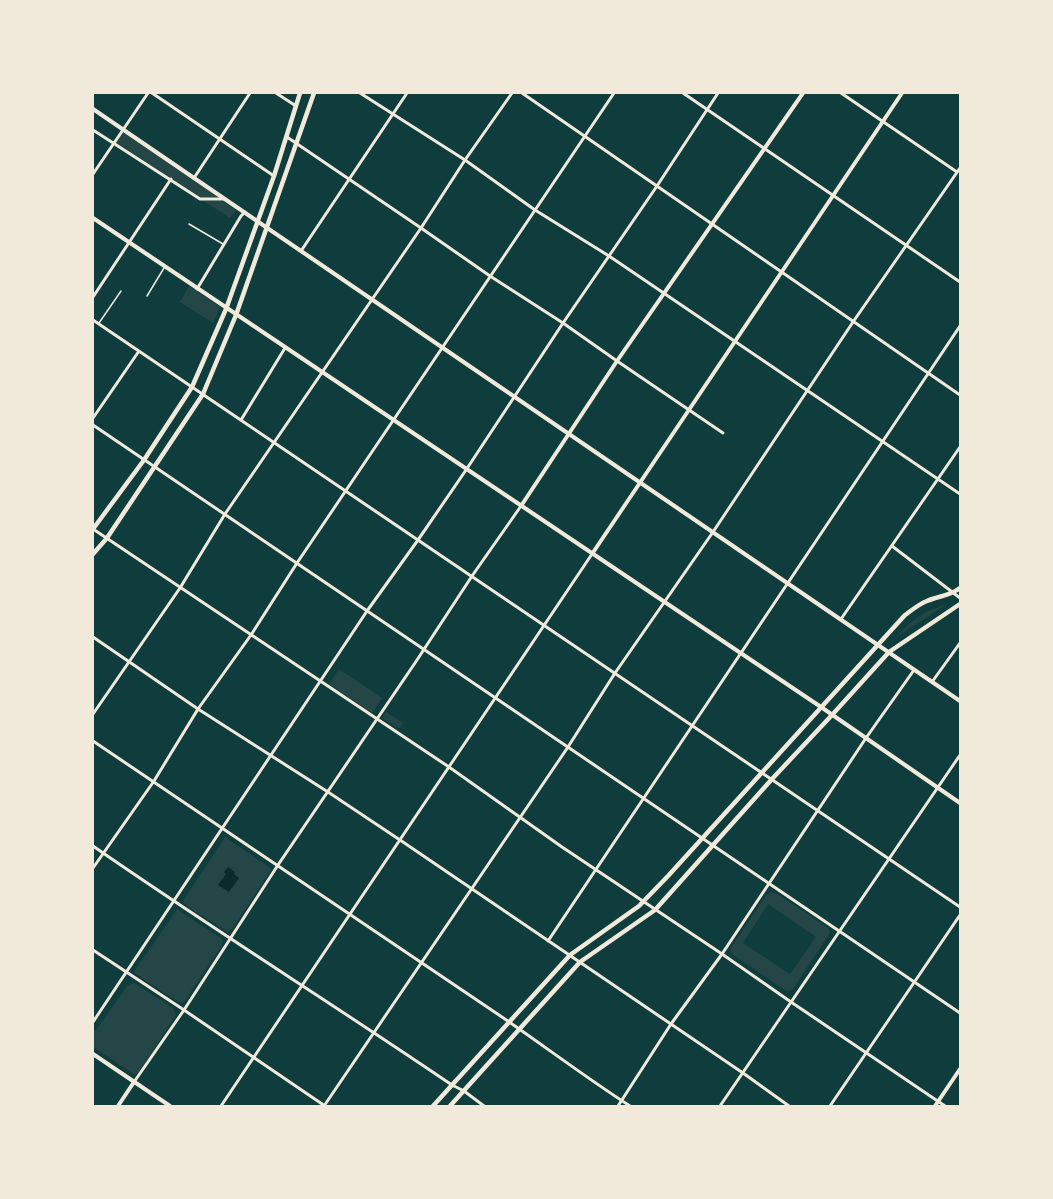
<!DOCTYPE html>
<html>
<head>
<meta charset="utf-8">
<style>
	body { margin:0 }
	#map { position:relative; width:1053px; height:1199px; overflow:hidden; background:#0f3d3e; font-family:Lora,serif }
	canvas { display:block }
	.frame { position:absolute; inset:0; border:94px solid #f1e9da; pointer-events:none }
</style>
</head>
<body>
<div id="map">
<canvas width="1053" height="1199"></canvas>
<div class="frame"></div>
</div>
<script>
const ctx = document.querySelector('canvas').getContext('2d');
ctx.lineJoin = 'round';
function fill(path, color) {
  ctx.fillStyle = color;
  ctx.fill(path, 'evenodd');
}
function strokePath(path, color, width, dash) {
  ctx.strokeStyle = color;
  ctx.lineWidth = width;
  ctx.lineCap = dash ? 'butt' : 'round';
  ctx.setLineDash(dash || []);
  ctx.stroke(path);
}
fill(new Path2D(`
	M122 131 221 198H201L116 143Z
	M202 200 223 201 236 210 230 218Z
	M189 286 220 307 213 323 180 302Z
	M947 604 895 638 909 624 922 614Z
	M339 669 382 698 372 713 329 684Z
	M386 712 403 723 400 728H398L382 718Z
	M225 837 269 867 271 870 233 928 228 932 185 905 183 902 184 899Z
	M771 892 776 893 827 927 830 931 828 936 793 989 789 991 785 990 732 954 730 951 731 948 766 895ZM768 904 816 937 790 974 743 943Z
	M177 909 223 940 222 945 185 1001 181 1003 177 1001 134 973 136 969Z
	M134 983 173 1008 176 1015 138 1073 135 1075 93 1047V1034L128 985Z`), '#244646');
fill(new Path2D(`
	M228 867 235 872 234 874 239 878 229 892 218 885 226 874 224 872Z`), '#0a2a2b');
strokePath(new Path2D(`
	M189 224 223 244
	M147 296 164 268
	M99 323 121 291`), '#f1e9da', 1.5);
strokePath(new Path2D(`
	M152 93 274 176
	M276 93 296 106
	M360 93 465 160 535 210 609 256 960 494
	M522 93 960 395
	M683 93 960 282
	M841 93 957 172
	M93 130 200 199H223
	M287 137 421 228 490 276 563 323 617 361 723 433
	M93 174 148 93
	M194 178 250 93
	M301 251 407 93
	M197 289 241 216 245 212
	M93 297 171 179
	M93 320 960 907
	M93 418 139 351
	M241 420 285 348
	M93 425 960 1013
	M93 529 449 767 562 847 722 954 791 1002 945 1106
	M892 546 960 598
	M841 619 960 447
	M93 637 198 709 328 792 400 840 743 1073 789 1106
	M932 682 960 643
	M93 714 180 588 225 514 421 228 465 160 512 93
	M93 741C229 832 364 924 499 1015 543 1045 585 1077 630 1106
	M93 846C211 928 333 1004 452 1085L464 1091 484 1106
	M93 868 154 781 198 709 251 635 297 563 614 93
	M548 941 960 326
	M93 950 184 1010 325 1106
	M93 1022 367 611 418 540 466 470 563 323 657 186 718 93
	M134 1082 184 1010 278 865 417 660 472 576 521 506
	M221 1106 592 554
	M324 1106 568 747 615 673 713 532 853 322 960 168
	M618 1106 671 1024 722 954 866 738 914 670
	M720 1106 960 755
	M830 1106 960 915`), '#f1e9da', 3);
strokePath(new Path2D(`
	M93 109 960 701
	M93 218 821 707 960 803
	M521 506 617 361 803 93
	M592 554 902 93
	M93 1054 170 1106
	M118 1106 134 1082
	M935 1106 960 1069`), '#f1e9da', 4);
strokePath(new Path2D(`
	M93 529 144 460 192 387 226 309 274 176 300 93
	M93 554 107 538 203 394 236 315 314 93
	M433 1106 570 955 639 906 668 876 905 615C912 610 919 604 927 601 938 596 950 596 960 588
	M450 1106 580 962 655 910 772 779 832 715 889 652 960 604`), '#f1e9da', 4.5);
</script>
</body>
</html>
